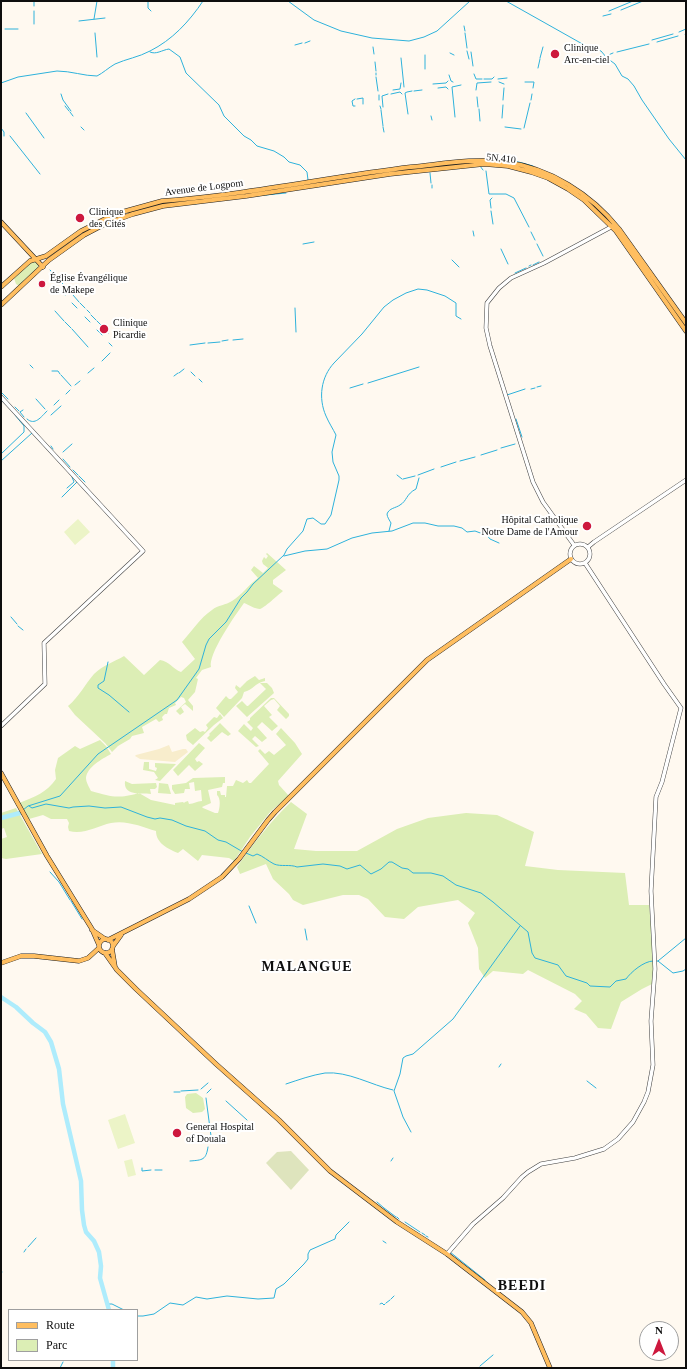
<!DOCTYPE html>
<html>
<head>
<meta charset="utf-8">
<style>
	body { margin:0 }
	#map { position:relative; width:687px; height:1369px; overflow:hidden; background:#fff9f0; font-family:Georgia,serif }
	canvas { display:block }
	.frame { position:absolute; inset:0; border:2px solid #0e0e0e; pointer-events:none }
	.legend { position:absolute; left:8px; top:1309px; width:130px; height:52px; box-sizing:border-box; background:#fff; border:1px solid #9f9f9f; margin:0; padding:5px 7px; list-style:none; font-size:12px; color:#0e0e0e }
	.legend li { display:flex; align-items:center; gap:8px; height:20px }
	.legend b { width:20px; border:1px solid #9f9f9f }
	.north { position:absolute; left:639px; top:1321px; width:40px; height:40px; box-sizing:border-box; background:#fff; border:1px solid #9f9f9f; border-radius:50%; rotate:0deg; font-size:11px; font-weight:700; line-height:16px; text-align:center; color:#0e0e0e }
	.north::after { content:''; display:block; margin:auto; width:14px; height:18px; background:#cd183e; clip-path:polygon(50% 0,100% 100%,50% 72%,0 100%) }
</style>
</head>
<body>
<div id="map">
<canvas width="687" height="1369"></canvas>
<div class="frame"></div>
<ul class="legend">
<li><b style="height:5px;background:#ffbe60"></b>Route</li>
<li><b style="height:11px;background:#dceeb5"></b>Parc</li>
</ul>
<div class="north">N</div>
</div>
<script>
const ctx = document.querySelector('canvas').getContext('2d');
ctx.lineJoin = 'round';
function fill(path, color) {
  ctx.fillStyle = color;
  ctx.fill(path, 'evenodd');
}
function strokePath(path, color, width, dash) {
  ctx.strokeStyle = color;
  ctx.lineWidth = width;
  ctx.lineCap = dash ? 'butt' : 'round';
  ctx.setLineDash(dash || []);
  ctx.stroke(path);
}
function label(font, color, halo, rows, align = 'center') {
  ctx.font = font + ' Georgia,serif';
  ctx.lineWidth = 4;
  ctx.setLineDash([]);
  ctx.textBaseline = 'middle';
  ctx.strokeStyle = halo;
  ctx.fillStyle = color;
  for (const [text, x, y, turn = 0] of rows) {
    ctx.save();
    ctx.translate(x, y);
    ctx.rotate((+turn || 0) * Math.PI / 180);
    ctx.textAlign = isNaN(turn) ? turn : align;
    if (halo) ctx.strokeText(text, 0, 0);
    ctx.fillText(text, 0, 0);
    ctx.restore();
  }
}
fill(new Path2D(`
	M169 745 172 752 183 749H186L188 752 175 762 140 759 135 756 136 755 159 749Z`), '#f8edcc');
fill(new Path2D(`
	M35 261 38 264V269L19 286 16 284 14 278 31 262Z
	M267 553 286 570 273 580V584L283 591C279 594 263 609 260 609 255 609 249 605 244 603 236 614 208 654 211 667L202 670 196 678 198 679 195 692 188 700 193 706V711L185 704 181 707 184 712 180 715 176 711 186 702 184 698 181 697 175 703 176 705 169 708 167 714H165L162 717 163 720 159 722 156 719 142 727 144 733 132 736 130 739 118 746 112 752 105 743 75 715 68 706C79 697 85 684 94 674 103 665 114 662 124 656L144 675 160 660C169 661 173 669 181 672L195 659 182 642C192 631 200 618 212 610 218 605 226 605 232 601 242 595 248 585 258 578L251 570 254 566 263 573 268 568 263 564 262 561 264 557 266 559 268 556 266 554Z
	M255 676 259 680 265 678V681C255 683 253 690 244 692L242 698 224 717 216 708 226 696 229 699H231L238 692 235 688 236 685 240 688 247 681Z
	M260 683H267L272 688 274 693 247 717 236 706 242 701 247 706H248L266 689Z
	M271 698H274L289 714V716L286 719 277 710 280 706 274 699 271 700 264 706 272 715 269 717 278 726 272 731 262 722 257 727 267 738 262 742 255 736 252 739 259 746 256 747 238 731 244 724 251 731 253 728 247 722 250 720V718Z
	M220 714 223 718 214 725 193 745 187 740 186 735 195 728 200 732 203 731 205 732 208 728 206 725 214 717 217 718Z
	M220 723 231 734 228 736 222 732 211 742 207 738 210 735 209 734Z
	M281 728 295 743 302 754 278 781 279 785 289 796 271 811 250 837 234 861 229 858 202 855 198 861 183 849 178 853C168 849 156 843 156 831 142 827 127 820 111 823 97 826 84 835 69 831L68 827 69 823 67 819H51L43 815 29 819 19 803C35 797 47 792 56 779L55 770 58 758 75 746 80 749 100 740 106 746 111 754C102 759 87 767 86 778 86 782 89 787 91 791 112 797 117 799 139 793L151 800 175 805V803L183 802 184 803 185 802 188 801 189 804C194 804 197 801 202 801L201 790 195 791 194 782 189 783 190 789H185L184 793 175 794 172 789V785L186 783 193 778 225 777V783H223L222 787 208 790 211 803 202 807 203 808 215 813H218C220 808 221 798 217 795V791H220L221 795H225V797H226L227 786H233L236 780 243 783 247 780 249 783H251L269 764 258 751 260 749 265 754 269 751 274 755 286 745 276 734Z
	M199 743 205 748 195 759 197 762 199 761 203 764 195 771 189 765 178 776 173 770Z
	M144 762H149V769L156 771 157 768 155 767V763L176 764 160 781 155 780 158 778 154 772 143 770Z
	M125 781 132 784 156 783 157 787 155 789H150L151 794C141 793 123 796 125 781Z
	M159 783 168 784 171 794 158 793Z
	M291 802 307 814 294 849 316 851H357L397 829 428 818 466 813 497 815 534 832 525 866 558 870 625 873 629 905H649L654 949V983L642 989 621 1002 611 1029 598 1028 586 1014 574 1009 582 1001 575 994 528 970 523 974 493 971 485 978 479 969 478 948 468 923 475 913 458 900 418 907 404 919 385 917 368 899 359 895H343L303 905 293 900 289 894 273 879 266 864 240 874 237 867C253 844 270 822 291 802Z
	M16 808 42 854 6 859 1 858V839L7 837 4 828 1 829V813Z
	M196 1093 203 1098 205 1109 202 1112 193 1113 186 1108 185 1097 187 1094Z`), '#dceeb5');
fill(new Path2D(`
	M291 1151 309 1170 291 1190 266 1163 277 1152Z`), '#dee4bd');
fill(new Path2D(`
	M78 519 90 532 75 545 64 532Z
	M125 1114 135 1143 118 1149 108 1120Z
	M132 1159 136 1175 128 1177 124 1161Z`), '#ecf4c7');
strokePath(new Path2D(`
	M34 1V6
	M148 1V8L151 11
	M288 1 314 20 341 31 372 38 409 41 424 37 437 31 470 1
	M506 1 586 46 601 51 607 58 615 64 622 76 628 79 634 86 642 100 669 139 686 160
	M621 10 643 1
	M34 11V24
	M609 11 633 1
	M603 16 611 14
	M94 19 97 1
	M79 21 105 18
	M464 26 465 31
	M5 29H18
	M679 32 686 29
	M95 33 97 57
	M465 33 467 48
	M685 34 686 33
	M652 40 673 34
	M657 42 678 36
	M305 43 310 41
	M295 45 302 43
	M373 47 374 54
	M467 51 469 59
	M150 52C156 55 162 50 169 49L180 57 186 73 219 105 224 116 244 136 251 140 257 146 274 151 284 157 289 162 300 165 307 172 308 180
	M471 52 473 66
	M617 52 649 44
	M450 53 454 55
	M425 55V69
	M606 56 613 53
	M401 58 404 87
	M540 58 543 47
	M375 62 376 71
	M538 68 540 59
	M376 73V75
	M474 74 476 79H482
	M449 75 451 81 453 82
	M376 77 378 91
	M484 79H492L494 77
	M498 79 507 78
	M499 82 504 84
	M525 82H534L533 88
	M1 83 18 77 57 71C71 71 84 76 97 76 103 73 108 68 115 64 126 59 139 57 150 51 172 40 189 22 203 1
	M433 84 446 83 448 81
	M438 88 446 87 448 89
	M393 90 400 89 401 83
	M476 90 477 83 491 82
	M414 91 422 90
	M61 94 63 100 71 111
	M391 94 400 92 402 94
	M379 95V100
	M477 97 478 107
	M357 99 363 98V104
	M503 100 504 88
	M531 100 532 94
	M65 106 69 111
	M355 106H353L352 101 355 99
	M380 106 381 109
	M383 107 382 96 388 94
	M479 109 480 121
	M381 110 383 126
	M70 112 73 116
	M26 113 44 138
	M408 114 405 93 407 92 412 91
	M431 116 432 120
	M455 117 452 87 461 85
	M502 118 503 105
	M81 127 84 130
	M383 127 384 132
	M505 127 521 129
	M1 128 4 132V136
	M524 128 530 103
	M10 136 40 174
	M515 161 533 166
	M480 166 483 170
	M486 171 489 194H506L514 198 529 227
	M430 173 431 183
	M432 185V188
	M266 195 286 193
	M256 196 265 195
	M195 204 200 203
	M491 208 490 200 492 198
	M491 211 493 224
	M1 225 4 228
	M473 231 474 236
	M531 232 535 240
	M303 244 314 242
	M537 244 543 256
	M501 249 508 264
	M452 260 459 267
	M533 265 539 262
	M529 266 531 265
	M50 270 60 281
	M515 273 526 268
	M61 282 64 285
	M65 287 70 292
	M62 291 65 295
	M73 295 79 302
	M72 303 77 308
	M80 303 85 308
	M295 308 296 332
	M87 310 90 313
	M55 311 64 321
	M91 315 96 320
	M85 317 90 322
	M97 321 104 328
	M65 322 71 328
	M72 329 88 347
	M104 329 108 333
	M97 330 102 335
	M233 340 243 339
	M222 341 228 340
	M109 343 112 346
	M208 343 220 342
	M190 345 205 343
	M102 361 110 353
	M30 365 33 368
	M52 371H58L60 374
	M191 372 195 376
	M88 373 94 368
	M179 373 184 369
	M61 375 71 386
	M174 376 178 373
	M199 379 202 382
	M368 383 419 367
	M75 385 80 381
	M537 387 541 386
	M350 388 363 384
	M531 389 535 388
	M1 392 8 399
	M66 394 70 390
	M507 395 525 389
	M36 399 45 409
	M1 400 3 402
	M54 405 59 400
	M15 407 19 411
	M23 410 20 412 24 417
	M51 415 61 406
	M27 419C35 426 41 417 47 411
	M516 419 522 437
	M51 446 53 449
	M501 448 515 444
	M63 452 72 444
	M1 454 24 432V426L15 415
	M481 455 497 450
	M63 459 70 467
	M1 461 32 433
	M460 461 475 457
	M441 467 456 462
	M73 470 78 475
	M397 475 402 479
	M418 475 434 469
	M79 476 85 482
	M403 479 415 476
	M67 488 74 482 72 477
	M62 497 77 482
	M389 531 391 523C390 521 387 517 387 514 389 508 396 508 400 505 407 501 406 494 416 489L419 478
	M284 556 305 551 327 549 352 538 372 533 392 531 413 523H425L438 526H454L462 528 467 532 475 531 483 534 485 533 490 539 499 543
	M11 617 17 624
	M18 626 23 630
	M108 662 104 681 98 685V688L109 695 129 712
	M29 806 32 808 46 804 69 808 73 807 89 806 105 808 121 807 147 817 155 819 160 818 172 820 186 826 205 831 218 840 226 842 243 852
	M23 810 28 806 60 796 98 754 177 700 199 669 206 645 209 639 226 622 241 598 247 592 253 584 284 555 287 549 303 531 307 519 313 518 321 524H325L331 515 339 480V476L333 462 332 452 336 435C333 429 329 423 326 416 318 398 321 377 334 363L362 334 384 307 393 300 406 293 418 289 427 290 445 296 456 303V316L461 319
	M246 853 253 856 257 854C263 856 268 861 274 864 281 867 290 864 297 867L323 864 340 866 347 869 360 865 371 874 381 869 389 862H392L402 868 408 869 413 873H431L443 876 456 885 481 893 493 902 528 932 532 953 535 958 558 965 566 976 587 983 590 986 610 987 616 981 626 979C631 972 644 961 653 961
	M50 872 59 882 70 900
	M71 901 82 919
	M249 906 256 923
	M305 929 307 940
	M656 961H658L673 973 683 971 686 969
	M658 961 686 938
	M499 1067 501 1064
	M587 1081 596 1088
	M286 1084C298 1080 312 1075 325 1073 348 1071 371 1085 393 1090
	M201 1089 208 1083
	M181 1091 198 1090
	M174 1092H180
	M207 1093 211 1089
	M206 1098 211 1136 213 1139
	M226 1101 247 1120
	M411 1132 403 1117 394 1091 400 1074 403 1058 406 1056 413 1054 453 1019 520 926
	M190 1161C203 1160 206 1160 208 1147
	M391 1161 393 1158
	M142 1168V1171L151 1170
	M155 1170H162
	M377 1202 384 1208
	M384 1208 396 1217
	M397 1217 399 1219
	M405 1222 420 1232
	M422 1233 425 1235
	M426 1236 428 1237
	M383 1241 386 1243
	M28 1247 36 1238
	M24 1252 26 1249
	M450 1252 485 1280
	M1 1272H2
	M391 1299 394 1296
	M386 1303 390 1300
	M108 1304H112L124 1310
	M380 1304 382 1303 384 1305 385 1304
	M137 1316H143L154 1314 170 1303 183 1305 196 1297 207 1299 227 1296 258 1299 274 1298 276 1289 284 1284 304 1264 308 1259V1254L310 1250 335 1239 336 1235 349 1222
	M480 1366 493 1355
	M60 1368 63 1362`), '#2eb2db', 1);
strokePath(new Path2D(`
	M1 818 20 813
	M1 997 16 1007 33 1023 45 1032 51 1042 59 1069 63 1104 81 1181 82 1210 84 1225 86 1232 94 1241 99 1252 101 1266 100 1278 109 1310
	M113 1360V1368`), '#aeecfc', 4.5);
const minor = new Path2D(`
	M1 397 143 551 44 643 45 684 1 726
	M570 554a10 10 0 1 1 20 0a10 10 0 1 1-20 0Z
	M574 545 543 502 533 482 490 346 486 328 487 303 499 288 511 278 544 263 613 226
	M588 547 594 542 686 480
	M447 1254 473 1224 503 1198 522 1177 528 1172 541 1164 575 1158 604 1149 618 1139 633 1122 644 1102 648 1092 653 1065 651 1021 655 969 651 891 656 797 662 782 681 708 664 684 585 563`);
const major = new Path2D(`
	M1 222 43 267
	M1 287 30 261 46 256 81 231 115 214 162 201C246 195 328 177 411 167 442 164 474 158 505 162 550 168 591 194 619 229L686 323
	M1 305 49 260 84 235 105 224 133 214 163 206 246 196 390 174 484 164 508 166 531 172 548 178 568 189 584 200 616 231 686 331
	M1 773 47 856 92 929 99 945
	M92 930 105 939
	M99 946a7 7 0 1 1 14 0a7 7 0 1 1-14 0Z
	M108 940 189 899 222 877 239 859 268 820 275 812 427 660 571 559
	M113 946 121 935
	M112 949 115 967
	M105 953 117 970 136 989 216 1064 279 1120 330 1171 397 1222 447 1254 522 1312 531 1323 550 1368
	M1 963 21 956H34L79 961 88 958 99 948`);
strokePath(minor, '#414141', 4.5);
strokePath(major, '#1f1f1f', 5);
strokePath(minor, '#fff', 3.5);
strokePath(major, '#ffbe60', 4);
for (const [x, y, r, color] of [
	[555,54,5,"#cd183e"],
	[80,218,5,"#cd183e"],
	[42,284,4,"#cd183e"],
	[104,329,5,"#cd183e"],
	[587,526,5,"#cd183e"],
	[177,1133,5,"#cd183e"]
]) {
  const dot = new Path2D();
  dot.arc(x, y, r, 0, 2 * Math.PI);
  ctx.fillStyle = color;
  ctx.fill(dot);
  strokePath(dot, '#fff', 1.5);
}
label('10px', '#0e0e0e', '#fff', [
	["Clinique",564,48],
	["Arc-en-ciel",564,60],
	["Clinique",89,212],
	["des Cités",89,224],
	["Église Évangélique",50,278],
	["de Makepe",50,290],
	["Clinique",113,323],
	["Picardie",113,335],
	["Hôpital Catholique",578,520,"right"],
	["Notre Dame de l'Amour",578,532,"right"],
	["General Hospital",186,1127],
	["of Douala",186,1139]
], 'left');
label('10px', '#0e0e0e', '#fff', [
	["5N.410",501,159,6],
	["Avenue de Logpom",204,188,-7]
]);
ctx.letterSpacing = '1px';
label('bold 14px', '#0e0e0e', '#fff', [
	["MALANGUE",307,967],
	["BEEDI",522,1286]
]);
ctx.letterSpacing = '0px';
</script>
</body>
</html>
